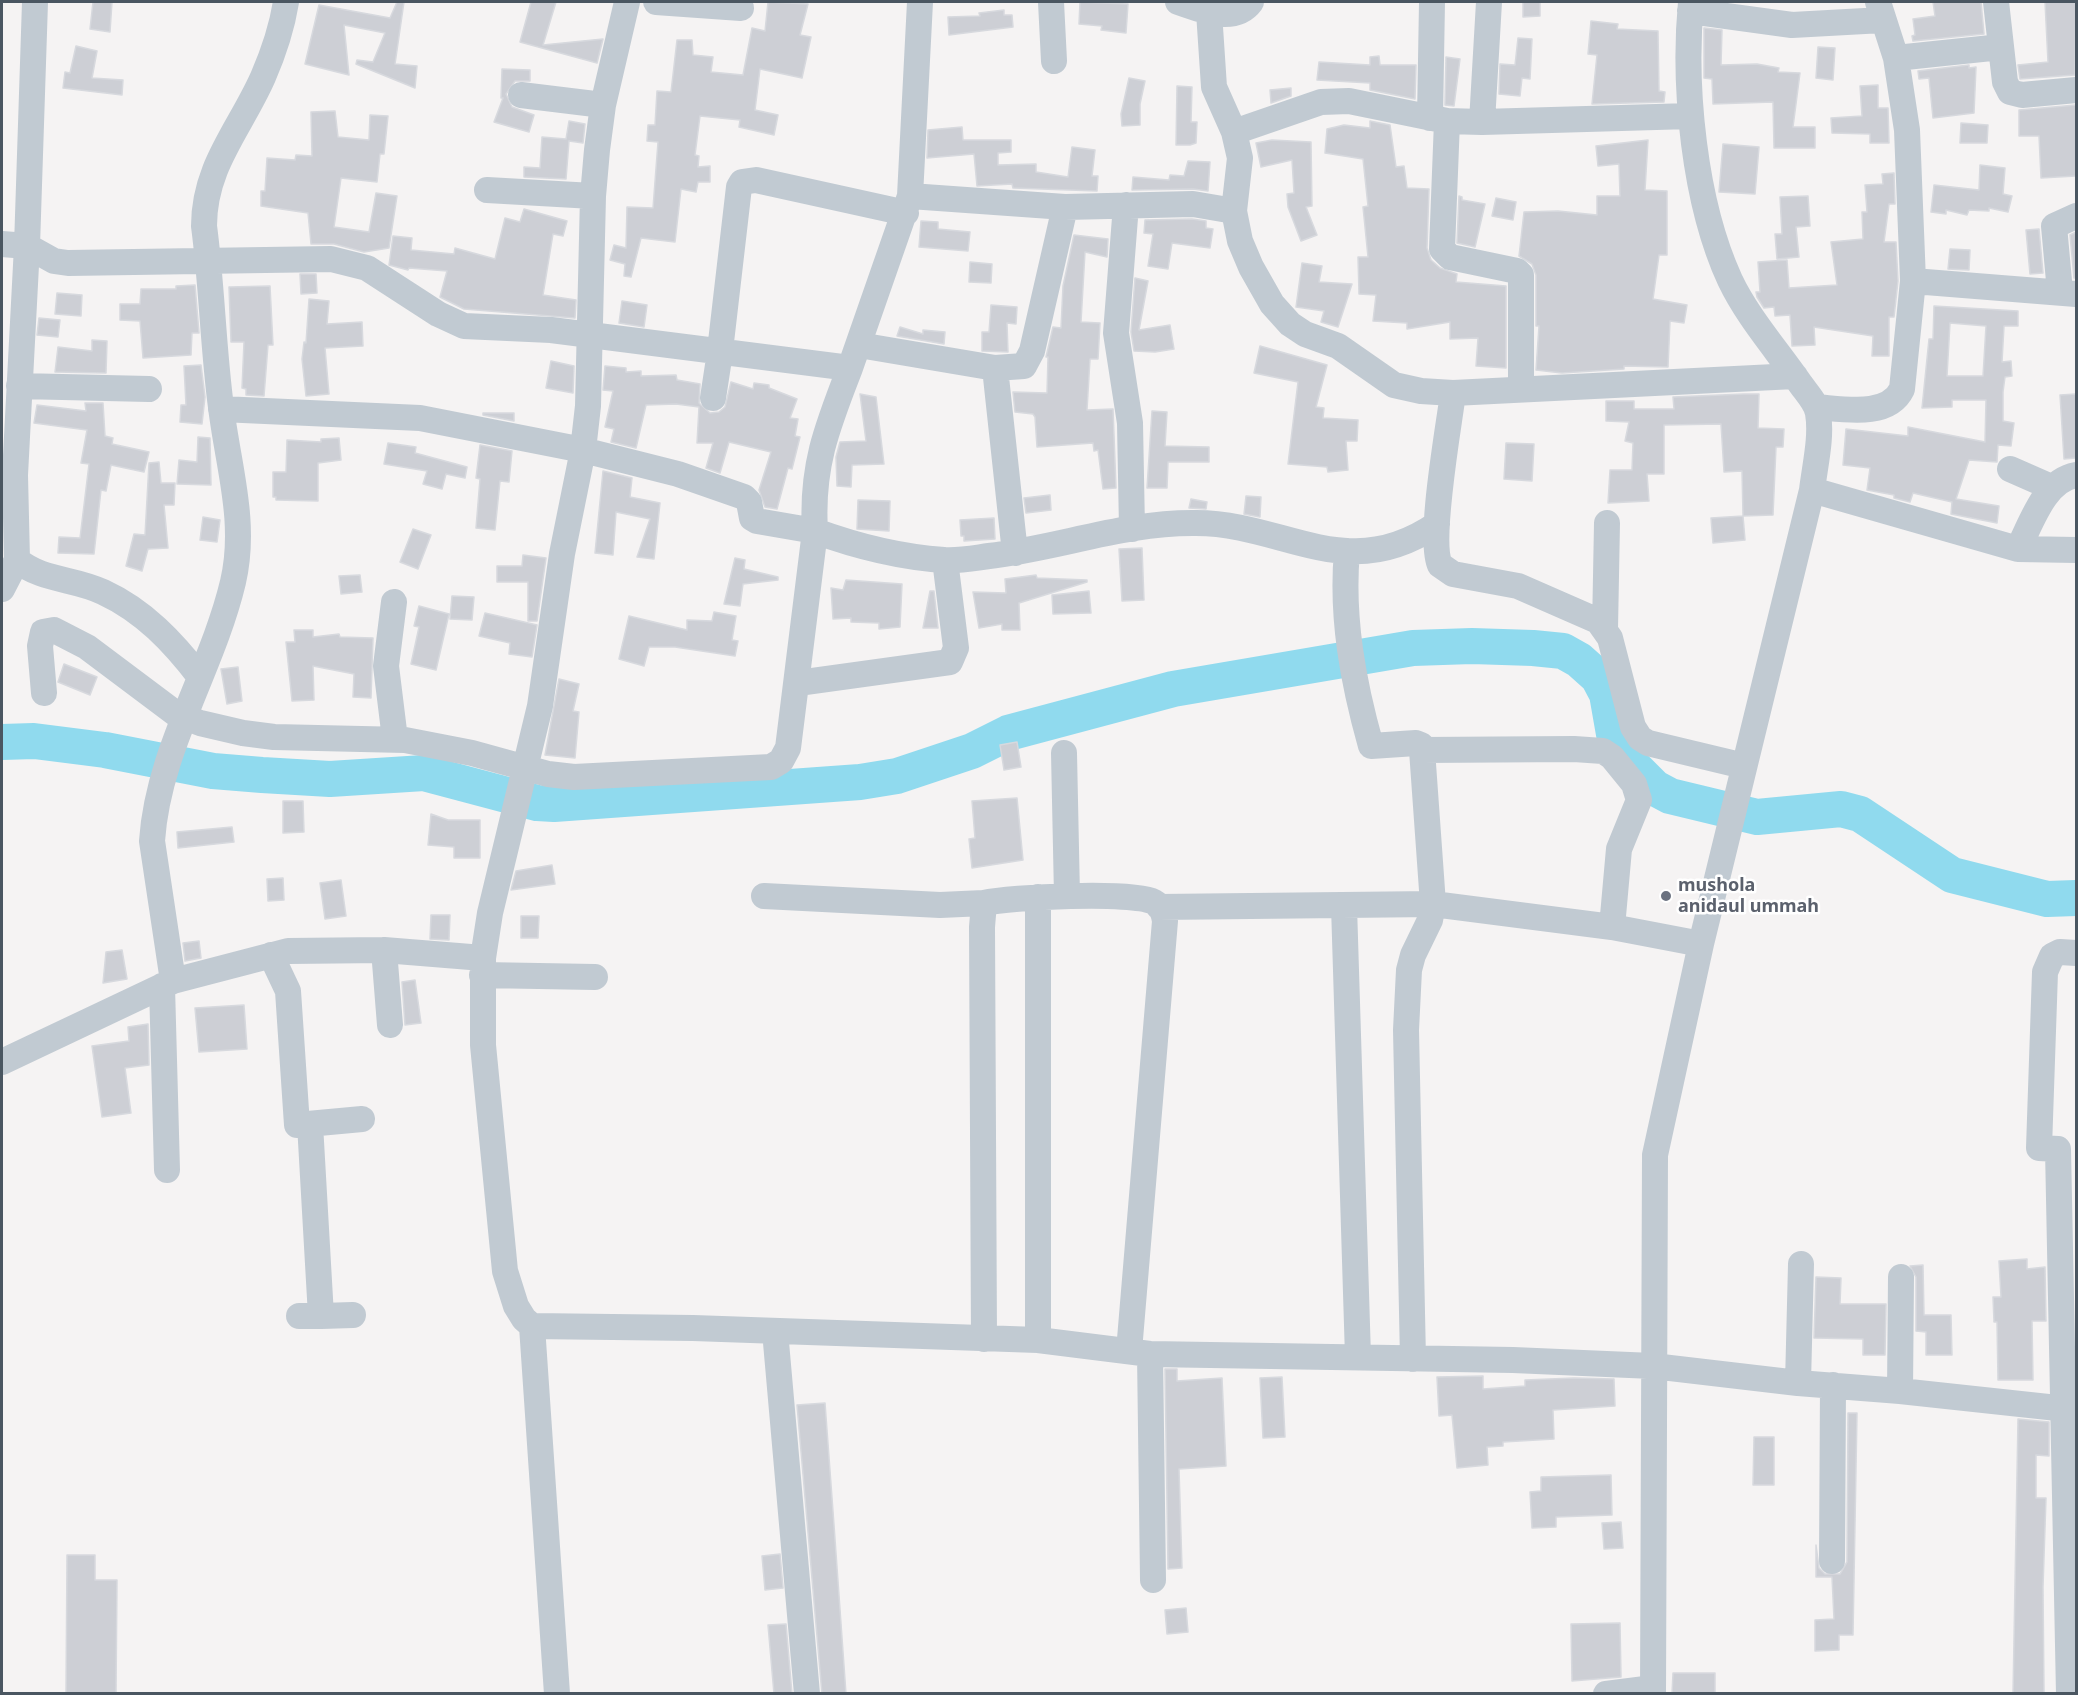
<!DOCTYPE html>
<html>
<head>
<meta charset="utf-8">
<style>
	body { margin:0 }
	#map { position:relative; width:2078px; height:1695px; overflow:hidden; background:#f5f3f3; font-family:"Noto Sans",sans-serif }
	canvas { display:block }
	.frame { position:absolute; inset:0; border:3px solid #4a5661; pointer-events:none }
</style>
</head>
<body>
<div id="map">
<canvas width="2078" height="1695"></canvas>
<div class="frame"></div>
</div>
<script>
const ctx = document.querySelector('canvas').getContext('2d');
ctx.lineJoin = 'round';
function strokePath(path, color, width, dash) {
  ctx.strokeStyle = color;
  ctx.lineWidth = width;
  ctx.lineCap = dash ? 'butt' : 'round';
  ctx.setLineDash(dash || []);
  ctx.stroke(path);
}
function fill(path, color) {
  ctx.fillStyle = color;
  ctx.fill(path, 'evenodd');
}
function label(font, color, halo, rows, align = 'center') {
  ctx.font = font + ' "Noto Sans",sans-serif';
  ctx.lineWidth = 5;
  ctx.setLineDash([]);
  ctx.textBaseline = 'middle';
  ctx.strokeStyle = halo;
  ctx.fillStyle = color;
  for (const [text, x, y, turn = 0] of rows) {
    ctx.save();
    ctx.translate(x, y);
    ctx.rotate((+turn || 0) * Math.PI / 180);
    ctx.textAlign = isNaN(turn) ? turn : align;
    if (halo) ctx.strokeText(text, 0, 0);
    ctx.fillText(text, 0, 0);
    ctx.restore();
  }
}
strokePath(new Path2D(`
	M2 742 34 741 105 750 213 771 262 775 330 779 424 773 537 803 554 804 860 782 897 776 972 751 1008 733 1173 689 1413 648 1472 646 1533 648 1563 651 1579 660 1598 677 1607 694 1614 734 1621 754 1655 788 1670 796 1757 817 1841 809 1860 814 1952 875 2047 899 2076 898`), '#90daee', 36);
const building = new Path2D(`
	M93 2H112L110 32 90 29Z
	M397 2H404L395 64 417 66 415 88 356 64 357 60 373 62 385 33 344 25 349 75 305 64 319 5 390 18Z
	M531 2H556L543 45 603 39 597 63 520 42Z
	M768 2 808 4 800 35 811 37 802 78 760 69 755 110 778 115 774 135 739 127 740 120 700 116 695 155 699 156 698 167 710 166V182H698L696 192 681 189 675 242 641 238 631 277 624 276 625 264 610 260 614 245 626 248 627 207 653 208 658 142 647 141 648 125H655L657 91 671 92 677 40H692L693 55 713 57 711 72 743 75 752 28 765 31Z
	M1080 2 1128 4 1126 33 1101 30 1102 26 1079 24Z
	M1523 2H1540V16L1523 17Z
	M1933 2H1981L1984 34 1913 41 1912 36 1915 35 1913 19 1935 16Z
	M2045 2H2076L2075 75 2020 79 2018 65 2048 62Z
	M1004 10V15H1012L1013 27 949 35 948 17 980 16 979 13Z
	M1591 21 1618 24 1617 29 1658 31 1659 91 1665 92 1664 102 1592 104 1597 55 1588 54Z
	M1704 28 1722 30 1721 65 1757 64 1779 68 1778 72 1800 73 1793 127H1815V148H1774L1773 102 1713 104 1712 79 1704 78Z
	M1518 38 1532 39 1530 79 1522 78 1520 96 1499 94 1500 64 1515 65Z
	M76 46 97 51 92 78 123 80 122 95 63 88 65 72 70 73Z
	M1818 47 1835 48 1833 80 1816 78Z
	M1379 56 1380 65H1416L1415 99 1370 90V83L1317 80 1319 62 1370 65V57Z
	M1446 57 1460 59 1454 106 1445 105Z
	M1969 65V68L1976 67 1974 113 1933 118 1929 78 1919 79 1918 71Z
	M502 69 530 70V81H515L506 94 512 107 534 115 529 132 494 122 503 98H501Z
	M1129 78 1145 81 1140 104V125L1122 126 1121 114Z
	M1878 85V108H1888L1889 143H1870V134L1832 133 1831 118 1862 116 1860 86Z
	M1177 86 1192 87 1191 122H1197L1196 143 1190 145H1176Z
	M1291 88V96L1271 103 1270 90Z
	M2076 105V176L2041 178 2039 136H2019V110Z
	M335 111 338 137 369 140 370 115 388 116 384 154H380L377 182 341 178 334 227 369 232 376 193 397 196 389 248 364 252 334 244H311L308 213 261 206V191H265L267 158 295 160 296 155 312 156 311 112Z
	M569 121 585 124 583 143 569 141 566 179 524 177V167L540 168 542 137 566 139Z
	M1370 121 1390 125 1396 167 1404 166 1407 188 1429 189 1427 248 1431 260 1440 268 1457 274 1456 282 1506 286V368L1476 366 1478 338 1450 339V322L1407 329V323L1373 321 1376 295 1359 294 1358 257H1368L1363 207 1368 206 1363 159 1325 153 1327 129 1344 125 1370 128Z
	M1961 123 1988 125 1987 143H1960Z
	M962 127 963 140H1011V152L998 153V165L1036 164V172L1068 177 1072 147 1095 150 1092 176H1098L1097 191 1013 188 1012 184 977 186 974 154 927 158 928 130Z
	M1272 140 1311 142 1312 206 1306 207 1317 235 1301 241 1288 207 1287 194 1294 193 1292 160 1261 167 1256 143Z
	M1648 140 1645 190 1667 191V255H1659L1653 299 1687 305 1684 323 1670 321 1668 367 1624 366V369L1562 373 1536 370 1539 326H1536V275L1532 264 1519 256 1524 212 1558 211 1597 215V196H1620L1619 164 1598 166 1596 146Z
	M1723 144 1759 147 1755 194 1719 192Z
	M1188 161 1210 162 1208 191 1193 189 1132 190 1133 177 1169 180 1170 175 1184 176Z
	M1980 165 2005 168 2003 194 2012 196 2008 212 1989 208V211L1969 210 1967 215 1946 210V214L1931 212 1934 185 1979 190Z
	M1894 173 1895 204H1889L1884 242H1896L1898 281 1894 317H1889V356H1872L1873 336 1814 327 1815 345 1792 346 1790 315 1775 316 1774 307 1764 308 1757 297 1756 292H1760L1758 262 1787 260 1789 288 1837 285 1831 242 1863 239 1862 212H1867L1865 185 1883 184 1882 174Z
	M1459 196 1462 197V200L1485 204 1475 247 1457 243Z
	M1808 196 1810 226 1796 227 1799 257 1777 259 1775 234H1782L1780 197Z
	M1496 198 1516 202 1513 220 1492 216Z
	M524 209 567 221 563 236 553 234 543 295 576 300 575 318 464 309 440 297 447 271 409 268 408 270 389 265 393 236 412 238 411 250 454 254 455 248 495 259 505 218 520 222Z
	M1192 219 1206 221V228L1213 229 1210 248 1172 243 1168 269 1148 266 1153 234 1144 233 1145 220Z
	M921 221 938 222V229L970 232 968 251 919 247Z
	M2039 229 2043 273 2030 274 2026 230Z
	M2076 232V278H2074L2070 235Z
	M1074 235 1108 239 1107 257 1085 252 1081 322 1100 323 1098 359H1090L1087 410 1113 409 1116 488 1103 489 1098 450 1094 451 1093 443 1037 447 1035 417 1033 414 1015 412 1013 392 1047 393 1048 357H1046L1053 327 1061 328 1063 286Z
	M1950 249 1970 250 1969 270 1948 269Z
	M970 262 992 264 991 283 969 282Z
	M1302 263 1322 266 1319 282 1352 284 1338 327 1321 322 1324 311 1296 307Z
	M300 274H316L317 293 301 294Z
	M1135 278 1148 281 1139 330 1170 325 1174 349 1155 352 1134 351 1131 332Z
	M195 285 199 333H192L191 355 143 358 140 321 120 320V304H140L141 289H176V286Z
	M270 286 273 345H268L264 396 246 395V389L242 388 244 342H231L229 287Z
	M57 293 82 295 81 316 55 314Z
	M309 299 329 301 327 324 362 322 363 346 325 348 329 394 306 396 302 359 304 342 306 343Z
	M622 301 647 305 644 327 619 323Z
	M991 305 1017 307 1016 324 1007 323 1008 352 982 351V332H989Z
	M1934 306 2018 311V326H2004L2002 362 2011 361 2012 376 2005 377 2003 392V421L2014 423 2011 446 1998 445 1997 462 1969 460 1956 499 1999 506 1997 523 1951 514 1952 502 1913 493 1910 502 1894 498V495L1867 490 1870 468 1843 465 1846 429 1908 436V427L1985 442 1986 400H1952V407L1922 408 1929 339H1933ZM1950 323 1986 326 1983 376H1947Z
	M39 318 60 320 58 337 37 335Z
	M900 327 923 334V330L945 332 944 344 897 336Z
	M92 340 107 341 106 373 55 372 58 347 92 351Z
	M1260 346 1327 365 1316 407 1324 408 1323 418 1358 420 1357 441H1346L1348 470 1328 472 1327 467 1288 464 1298 382 1254 373Z
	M551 361 574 366 573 393 546 388Z
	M201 365 205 397 202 424 180 422 181 405H186L184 366Z
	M605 366 626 368V372L641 371V376L676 375 677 380 700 384 699 403 710 413 719 412 725 407 731 382 753 389 754 383 769 385V388L797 399 790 418 798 419 795 436 800 437 792 469 788 468 777 509 765 507 759 490 771 452 729 442 720 473 706 468 713 443H697L699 407 676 404 646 405 636 448 611 442 614 429 605 427 613 391 603 390Z
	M860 394 876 397 884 464 852 465 851 487 837 486 836 457 840 442 866 441Z
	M1744 394H1759L1758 428 1784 429 1783 447H1776L1773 515 1743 516 1742 471 1724 472 1721 424 1664 425V474H1647L1649 501 1608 503 1610 470H1632L1633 443 1625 441 1629 422 1606 421V401H1634V409H1674L1673 397Z
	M2076 394V458L2064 459 2060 395Z
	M85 403H103L105 436 113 438 112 444 149 452 144 472 111 465 106 491 101 490 94 554 58 553 59 537 80 538 89 464 81 463 87 430 34 423 37 405 86 411Z
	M1152 411 1167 412 1165 446 1209 447V462H1168L1167 488H1147Z
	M483 413H514V421L483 415Z
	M198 437 210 438 211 485 177 484 179 460 197 462Z
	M339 438 341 460 318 463V501L276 500V497H273V472H286L287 440 321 442V439Z
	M388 443 416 447 415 453 467 467 465 478 446 474 442 489 423 484 427 471 384 464Z
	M1506 443 1534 444 1532 481 1504 479Z
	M480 445 512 451 509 482 500 481 495 530 476 528 480 479 476 478Z
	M159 462 161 483H175L174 505H164L168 548 148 549 142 571 126 566 134 534 145 535 149 463Z
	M603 471 632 478 630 497 660 503 654 559 637 557 650 519 616 512 613 555 595 553Z
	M1050 495 1051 510 1026 513 1024 498Z
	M1246 496 1261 497 1260 517 1244 514Z
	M1191 499 1207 502 1206 509 1189 508Z
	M858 500 890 501 889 531 857 529Z
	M1743 516 1745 540 1713 543 1711 518Z
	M203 517 220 520 217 542 200 540Z
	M994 518 995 539 964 541V536H961L960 520Z
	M413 529 431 535 418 569 400 562Z
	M1142 548 1144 600 1122 601 1119 549Z
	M523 555 546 558 537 621H528V582H497V566H522Z
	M735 558 745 560 744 569 778 577V580L743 584 740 606 724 604Z
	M360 575 362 592 341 594 339 576Z
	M1036 575 1037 578 1087 580V582L1019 603 1020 630H1002V624L979 628 973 592 1006 593 1005 579Z
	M846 580 902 584 900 627 879 629V623L851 622V618L833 619 831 588 843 590Z
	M930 591H934L938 628H923Z
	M1089 591 1091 613 1053 614 1052 595Z
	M452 596 474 597 472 620 450 619Z
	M419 606 449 614 436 670 411 664 419 627 414 626Z
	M714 612 736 616 732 640 738 641 735 656 675 647H649L644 666 619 659 629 616 687 630V620L712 621Z
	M485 613 537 625 532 657 509 654 510 643 479 636Z
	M294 630H313V637L339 634 340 637 373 638 371 698 353 697 354 674 313 666 314 700 292 701 286 642H295Z
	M64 664 97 677 90 695 58 682Z
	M238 667 242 701 227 704 221 669Z
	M559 679 579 684 573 711 579 712 575 758 545 755Z
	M1017 742 1021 767 1004 770 1000 745Z
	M1017 798 1023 860 972 868 969 839 975 838 972 801Z
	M283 801H303L304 832 283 833Z
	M431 814 448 820H480V858H454V847L428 845Z
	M232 827 234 842 178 848 177 832Z
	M552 865 555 884 511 890 516 871Z
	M283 878 284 900 268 901 267 879Z
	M341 880 346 916 325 919 320 883Z
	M431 915H450L449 940 430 939Z
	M521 916H539L538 938H521Z
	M199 941 201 958 185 961 183 943Z
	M122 950 127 979 103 983 106 952Z
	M415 980 421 1023 405 1025 402 982Z
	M244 1005 247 1049 199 1052 195 1008Z
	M148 1024 149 1065 125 1068 131 1113 102 1117 92 1046 129 1041 128 1027Z
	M2027 1259V1269L2045 1267 2046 1321H2032L2033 1380H1998L1997 1322H1994L1993 1297H2001L1999 1261Z
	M1923 1265 1924 1315H1951L1952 1355H1926V1332L1916 1331V1277L1910 1266Z
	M1816 1277 1841 1278 1840 1304H1886L1885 1355H1863V1339L1814 1338Z
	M1165 1369H1177V1381L1222 1378 1226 1466 1179 1469 1182 1568 1168 1569Z
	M1483 1376V1389L1525 1386V1380L1574 1378 1614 1379 1615 1406 1553 1410 1554 1439 1503 1442V1446L1487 1447 1488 1465 1457 1468 1452 1415 1439 1416 1437 1377Z
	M1282 1377 1285 1437 1263 1438 1260 1378Z
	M825 1403 834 1525 846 1694H822L797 1405Z
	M1848 1413H1857L1853 1635H1839V1650L1815 1651V1620L1834 1619 1832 1577H1816V1545L1819 1568 1825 1574H1840L1847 1562Z
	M2018 1419 2049 1422V1456L2036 1455V1498H2046L2043 1587 2044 1694H2013Z
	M1754 1437H1774V1485H1753Z
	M1611 1475 1612 1515 1556 1517V1527L1532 1528 1530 1492 1541 1491V1477Z
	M1621 1522 1623 1548 1604 1549 1602 1523Z
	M780 1554 783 1588 765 1590 762 1556Z
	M67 1555H95V1580H117L116 1694H66Z
	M1186 1608 1188 1632 1167 1634 1165 1610Z
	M1620 1623 1621 1677 1572 1681 1571 1624Z
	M786 1624 792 1694H774L768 1625Z
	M1673 1673H1715V1694H1672Z`);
fill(building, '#cdcfd5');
strokePath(building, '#d7d9de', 1.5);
strokePath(new Path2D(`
	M35 2 27 246 15 475 17 560C42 581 74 578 103 592 144 611 173 642 200 677
	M627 2 603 105 597 150 593 196 588 406 583 450 562 554 540 706 490 913 483 958V1045L505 1271 516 1306 524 1319 532 1326 693 1328 1038 1340 1150 1354 1513 1360 1653 1366 1798 1383 1900 1391 2076 1410
	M656 2 741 8
	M1051 2 1054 61
	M1178 2C1199 9 1234 25 1251 2
	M1996 2 2005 82 2010 92 2022 95 2076 90
	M1690 11 1792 25 1883 20
	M1209 12 1214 87 1234 132 1240 158 1234 211 1240 241 1251 267 1272 304 1290 324 1305 334 1338 346 1394 385 1421 391 1453 393 1795 376
	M1896 58 2001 47
	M521 95 603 105
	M1430 118 1432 2
	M1447 121 1442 249 1450 257 1517 271 1521 275V388
	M1482 122 1489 2
	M1234 132 1321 102 1349 101 1447 121 1482 122 1691 116
	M487 190 593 196
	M910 196 1065 207 1193 204 1234 211
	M1126 205 1116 333 1130 423 1132 529
	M2 244 27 246 54 261 68 263 331 259 367 268 438 314 464 326 551 330 850 368 910 196 920 2
	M1913 281 2076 294
	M2060 292 2054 226 2076 216
	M721 342 739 187 742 182 756 180 906 213
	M859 345 995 368 1024 366 1032 351 1065 207
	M850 368C827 427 811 467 815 531 856 546 900 557 944 560 959 561 974 558 989 556 1058 548 1126 522 1196 523 1285 523 1347 586 1437 524
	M995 368 1015 553
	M19 386 149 389
	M1453 393C1449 426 1428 540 1440 565L1453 574 1518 586 1598 621 1610 638 1633 727 1640 738 1648 743 1744 766
	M713 398 720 352
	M1816 407C1844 409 1888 418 1902 389L1913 281 1907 130 1896 58 1878 2
	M2010 469 2051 487
	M1812 490 2018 549 2076 550
	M2018 549C2032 522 2044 481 2076 475
	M1347 551C1341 617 1353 682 1371 746L1416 743 1421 745 1422 750 1433 904 1430 920 1413 955 1409 970 1406 1030 1413 1359
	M2 589 17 560
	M394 602 386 666 395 739
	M1605 629 1607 523
	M798 683 950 662 956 648 945 560
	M44 693 40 646 43 632 54 630 87 647 175 713 200 723 243 733 274 737 405 740 472 753 548 774 574 777 771 767 781 761 788 748 815 531 757 521 752 518 749 502 744 497 678 474 583 450 420 418 221 409
	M1422 750 1574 749 1603 751 1612 757 1634 784 1639 800 1619 849 1612 927
	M1064 753 1067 896
	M764 896 940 905 984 903
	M1038 897V1340
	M1344 906 1358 1357
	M1159 907 1433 904 1612 927 1701 944
	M384 950 390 1025
	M271 955 288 991 297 1125 362 1119
	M482 975 595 977
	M173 981 152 841C158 750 212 670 233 582 247 522 228 466 221 407 213 347 212 286 204 226 204 166 240 129 263 77 273 54 282 27 286 2
	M162 986 167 1170
	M2 1062 173 981 288 951 384 950 483 958
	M310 1124 321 1316 353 1315
	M299 1316H321
	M532 1326 557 1694
	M775 1331 807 1694
	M984 1339 982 927 984 903C1010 897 1133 891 1154 902 1161 906 1164 914 1165 921L1129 1351
	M1150 1354 1153 1580
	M1798 1383 1801 1264
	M1900 1391 1901 1277
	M1832 1561 1833 1385
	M1606 1694 1653 1688
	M1653 1694 1655 1155 1701 944 1812 490C1815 465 1822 437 1818 413 1816 402 1805 391 1799 382 1776 349 1747 316 1730 280 1694 202 1683 86 1691 2
	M2069 1694 2058 1149 2039 1148 2045 972 2052 956 2060 952 2076 953`), '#c1cad2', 26);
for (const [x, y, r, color] of [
	[1666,896,6,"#6b7280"]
]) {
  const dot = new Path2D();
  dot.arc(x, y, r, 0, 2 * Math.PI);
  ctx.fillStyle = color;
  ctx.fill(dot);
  strokePath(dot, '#fff', 2);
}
label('bold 18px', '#5b616d', '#fff', [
	["mushola",1678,886],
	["anidaul ummah",1678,907]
], 'left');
</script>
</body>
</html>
